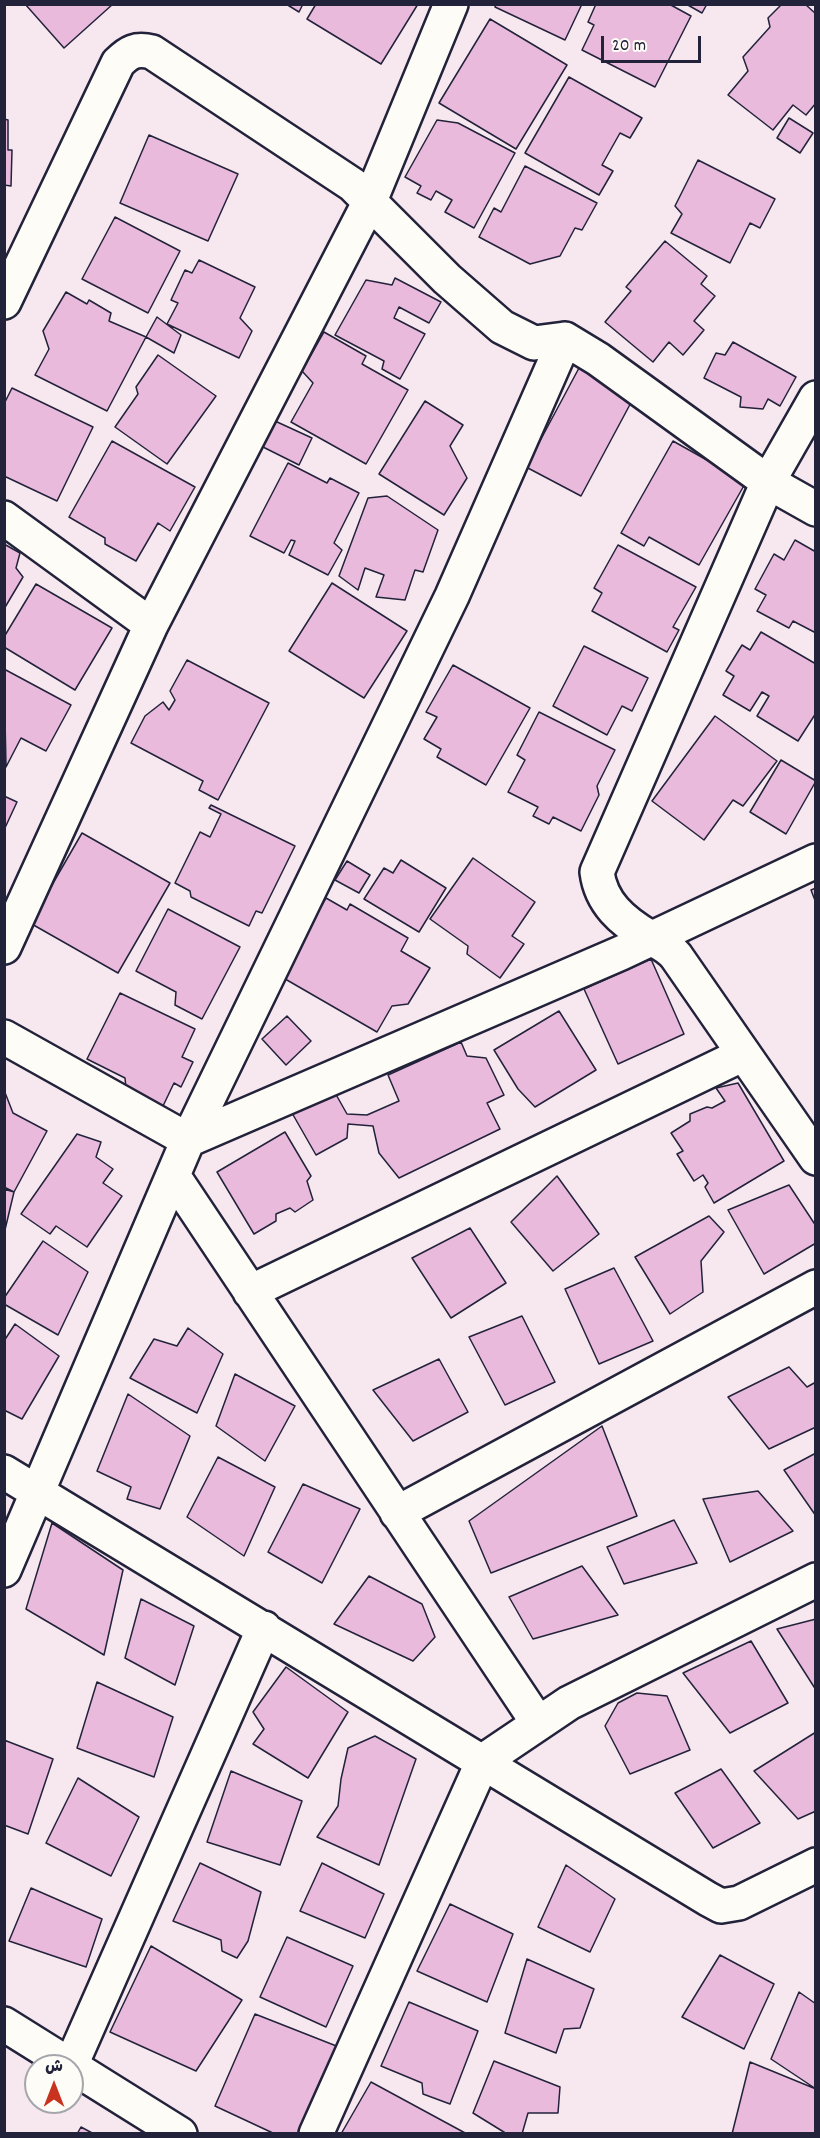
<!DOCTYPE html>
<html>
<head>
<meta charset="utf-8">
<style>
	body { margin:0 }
	#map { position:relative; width:820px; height:2138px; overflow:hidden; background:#f7e8ef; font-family:Dekko,"Playpen Sans Arabic",sans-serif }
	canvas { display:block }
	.frame { position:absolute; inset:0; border:6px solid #22223b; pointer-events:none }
	.north { position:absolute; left:24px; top:2054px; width:60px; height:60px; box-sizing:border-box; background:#fdfcf7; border:2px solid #a5a5ac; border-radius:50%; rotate:0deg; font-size:16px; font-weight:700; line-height:24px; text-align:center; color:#22223b }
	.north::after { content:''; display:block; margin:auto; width:21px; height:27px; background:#c8321e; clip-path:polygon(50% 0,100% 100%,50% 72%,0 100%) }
	.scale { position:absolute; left:601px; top:36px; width:100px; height:27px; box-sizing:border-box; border:3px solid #22223b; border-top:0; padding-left:8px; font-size:18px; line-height:21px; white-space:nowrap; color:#22223b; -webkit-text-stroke:4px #fdfcf7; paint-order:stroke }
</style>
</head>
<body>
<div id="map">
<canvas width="820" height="2138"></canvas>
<div class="frame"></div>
<div class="north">ش</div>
<div class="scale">20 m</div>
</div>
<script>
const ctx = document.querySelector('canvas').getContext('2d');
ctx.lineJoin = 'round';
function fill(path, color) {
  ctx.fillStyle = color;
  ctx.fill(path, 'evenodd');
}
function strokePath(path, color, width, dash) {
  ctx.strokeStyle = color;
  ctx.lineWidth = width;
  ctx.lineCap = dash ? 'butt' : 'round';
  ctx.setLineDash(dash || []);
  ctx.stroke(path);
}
const building = new Path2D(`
	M25 4H113L64 48Z
	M286 4H303L299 12Z
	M316 4H418L381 64 307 19Z
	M496 4H582L565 40 495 7Z
	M596 4H669L691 16 655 87 582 50 594 25 588 22Z
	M686 4H707L702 13Z
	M782 4H805L816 14V103L806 115 793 105 773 130 728 95 748 71 743 57 770 27 768 18Z
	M490 19 567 65 516 149 439 103Z
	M569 77 642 118 630 138 620 133 602 165 613 171 599 195 525 153Z
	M789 118 813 133 800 153 777 138Z
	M4 119 8 120V150H12L11 186 4 185Z
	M437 120 458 123 515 153 474 228 445 212 452 200 436 191 431 200 417 193 421 186 405 177Z
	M149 135 238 174 208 241 120 203Z
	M698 160 775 199 760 228 750 223 730 263 671 233 682 214 675 206Z
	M525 166 597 203 582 230 575 228 560 256 530 264 479 237 494 208 501 212Z
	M115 217 180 251 148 313 82 279Z
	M665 241 707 276 701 284 715 296 694 321 704 330 683 355 669 342 653 362 605 322 631 291 626 287Z
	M199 260 255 287 240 318 252 331 239 358 167 324 178 303 171 300 185 270 192 273Z
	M395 278 441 302 429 323 399 307 394 318 425 334 400 379 382 369 384 361 335 335 366 280 392 285Z
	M66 292 87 304 89 300 111 313 109 321 146 337 107 411 35 375 49 349 43 331Z
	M157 317 181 335 174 353 146 337Z
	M324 332 366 356 362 364 408 390 366 464 291 422 313 383 302 371Z
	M733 342 796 377 780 406 768 399 763 409 740 407 741 397 704 378 716 353 725 355Z
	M158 355 216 396 167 464 115 427 138 394 136 387Z
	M579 368 634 397 581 496 526 467Z
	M12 388 93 427 57 501 4 476V404Z
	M425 401 463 425 450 446 467 478 444 515 379 474Z
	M275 421 312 438 299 465 263 447Z
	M112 441 195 487 170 531 158 523 136 561 105 544V538L69 517Z
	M673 441 746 482 699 565 649 537 644 546 621 533Z
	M288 463 327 483 330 478 359 493 334 543 342 550 328 575 289 555 295 541 291 540 284 553 250 536Z
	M387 496 438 530 423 572 415 570 405 600 376 597 384 575 365 568 358 590 339 576 368 498Z
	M795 540 816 552V633L793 621 789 628 757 611 766 595 755 589 774 554 784 560Z
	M4 544 20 553 16 568 23 577 4 609Z
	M618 545 696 587 673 627 679 630 667 652 592 611 602 593 594 588Z
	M332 583 407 631 364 698 289 651Z
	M36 584 112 628 75 690 4 647V637Z
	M761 632 816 664V713L798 741 757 716 769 696 762 692 750 711 723 695 734 676 726 671 742 645 750 650Z
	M584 646 648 678 632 711 622 706 607 735 553 706Z
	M187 660 269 703 218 800 199 790 203 781 131 743 145 716 163 702 169 710 175 700 170 691Z
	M453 665 530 708 486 785 437 757 441 749 424 739 437 717 426 712Z
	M4 669 71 705 46 751 21 738 6 767Z
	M539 712 615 750 597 786 599 795 581 831 553 817 549 824 533 816 538 807 508 792 525 760 517 755Z
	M715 716 777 761 743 806 733 800 704 840 652 801Z
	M781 760 816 781 786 834 750 812Z
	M4 796 17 802 4 830Z
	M211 805 295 846 262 913 256 911 249 926 191 897 190 891 175 883 200 832 210 837 221 814 209 808Z
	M82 833 170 883 118 973 30 923Z
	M473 858 535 902 512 936 524 944 500 978 467 954 468 946 430 919Z
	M401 860 446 888 419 932 364 899 384 868 393 873Z
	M347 861 370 875 359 893 335 880Z
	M816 888V903L811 890Z
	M326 898 347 910 350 904 408 938 401 951 430 968 408 1004 392 1006 377 1032 280 976Z
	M168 909 240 947 202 1019 175 1005 176 992 136 971Z
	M651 959 684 1034 618 1064 584 989Z
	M120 993 195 1029 182 1057 193 1062 181 1087 174 1083 163 1106 126 1088 125 1078 87 1059Z
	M559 1011 596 1070 535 1107 518 1089 494 1050Z
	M287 1016 311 1041 286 1065 262 1039Z
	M461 1042 467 1056 486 1058 504 1095 487 1103 500 1129 399 1178 379 1153 373 1126 348 1124 347 1138 316 1155 292 1113 334 1091 347 1114 367 1115 399 1101 388 1075Z
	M738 1083 784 1161 714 1203 705 1187 708 1183 703 1175 694 1181 677 1154 683 1151 671 1133 690 1121V1114L707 1107 712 1108 725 1101 716 1088Z
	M4 1090 13 1113 47 1131 14 1192 4 1187Z
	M285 1132 311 1176 307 1181 313 1200 295 1212 290 1208 276 1214V1221L254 1234 217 1172Z
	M77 1134 101 1142 96 1157 113 1169 103 1183 122 1196 87 1247 56 1226 50 1234 21 1214Z
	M557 1176 599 1234 553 1271 511 1222Z
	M789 1185 816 1226V1243L764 1274 728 1210Z
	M4 1189 14 1192 4 1234Z
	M709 1216 724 1232 701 1261 703 1292 670 1314 635 1257Z
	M470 1228 506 1283 451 1318 412 1258Z
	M43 1241 88 1272 58 1335 4 1304V1298Z
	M614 1268 653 1341 599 1364 565 1289Z
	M522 1316 555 1382 505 1405 469 1337Z
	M15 1324 59 1356 22 1419 4 1410V1341Z
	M188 1328 223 1354 197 1413 130 1378 154 1339 177 1346Z
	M439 1359 468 1412 413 1441 373 1390Z
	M789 1367 807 1387 816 1382V1427L769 1449 728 1397Z
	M235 1374 295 1406 265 1461 216 1426Z
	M128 1394 190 1436 160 1509 127 1499 131 1487 97 1471Z
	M602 1426 637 1516 491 1573 469 1521Z
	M816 1453V1516L784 1470Z
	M218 1457 275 1487 244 1556 187 1517Z
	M303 1484 360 1509 322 1583 268 1552Z
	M758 1491 793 1531 730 1562 703 1499Z
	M674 1520 697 1563 624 1584 607 1547Z
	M52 1523 123 1570 104 1655 26 1609Z
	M582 1566 618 1615 533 1639 509 1597Z
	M369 1576 422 1604 435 1637 413 1661 334 1624Z
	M141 1599 194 1626 175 1685 125 1658Z
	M816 1619V1690L777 1629Z
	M751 1641 788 1703 730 1733 683 1673Z
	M286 1667 348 1712 308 1778 253 1744 264 1729 253 1712Z
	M97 1682 173 1717 154 1777 77 1748Z
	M637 1693 667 1696 690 1750 630 1774 605 1726 618 1703Z
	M816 1732V1811L798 1819 754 1771Z
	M375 1736 416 1759 379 1865 317 1837 338 1806 341 1779 348 1748Z
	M4 1740 53 1759 28 1834 4 1825Z
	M721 1769 760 1823 713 1848 675 1793Z
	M231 1771 302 1801 280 1865 207 1842Z
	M78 1778 139 1817 111 1876 46 1843Z
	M200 1863 261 1892 248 1941 237 1958 222 1951 221 1940 173 1921Z
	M322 1863 384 1894 365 1938 300 1911Z
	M566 1865 615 1899 590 1952 538 1927Z
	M31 1888 102 1919 86 1967 9 1941Z
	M450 1904 513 1934 487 2002 417 1971Z
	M287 1937 353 1966 326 2027 260 1997Z
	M151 1946 242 2000 196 2071 110 2032Z
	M720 1955 774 1984 744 2049 682 2017Z
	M527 1959 594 1989 580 2028 564 2029 556 2053 505 2033Z
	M799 1992 816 2004V2089L771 2059Z
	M409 2002 478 2031 450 2104 423 2094 422 2083 381 2066Z
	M255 2014 344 2049 310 2134H275L215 2106Z
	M494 2061 560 2087 558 2113H528L522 2134H507L473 2113Z
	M750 2062 816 2089V2134H732Z
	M371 2082 467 2134H341Z
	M81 2127 94 2134H77Z`);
fill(building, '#e9badc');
strokePath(building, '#22223b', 1.5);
const street = new Path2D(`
	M4 302 118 63C129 52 136 48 152 52L353 185 447 279 502 327 534 343 565 339 598 359 768 482 816 398
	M816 509 768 482 597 872C601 903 622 921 649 937 659 943 667 945 676 956L816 1158
	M4 518 151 625
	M4 947 151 625 370 201 451 4
	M4 1037 188 1140
	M188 1140 621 953 816 861
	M174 1177 538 1723
	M250 1292 744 1054
	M4 1472 708 1899 721 1906 739 1903 816 1865
	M397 1513 816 1287
	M4 1570 188 1140 452 596 565 339
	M71 2065 264 1628
	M316 2134 483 1761 569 1703 816 1580`);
const secondary = new Path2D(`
	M4 2024 180 2134`);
strokePath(street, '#22223b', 38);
strokePath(secondary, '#22223b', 38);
strokePath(street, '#fdfcf7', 33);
strokePath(secondary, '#fdfcf7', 33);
</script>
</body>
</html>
